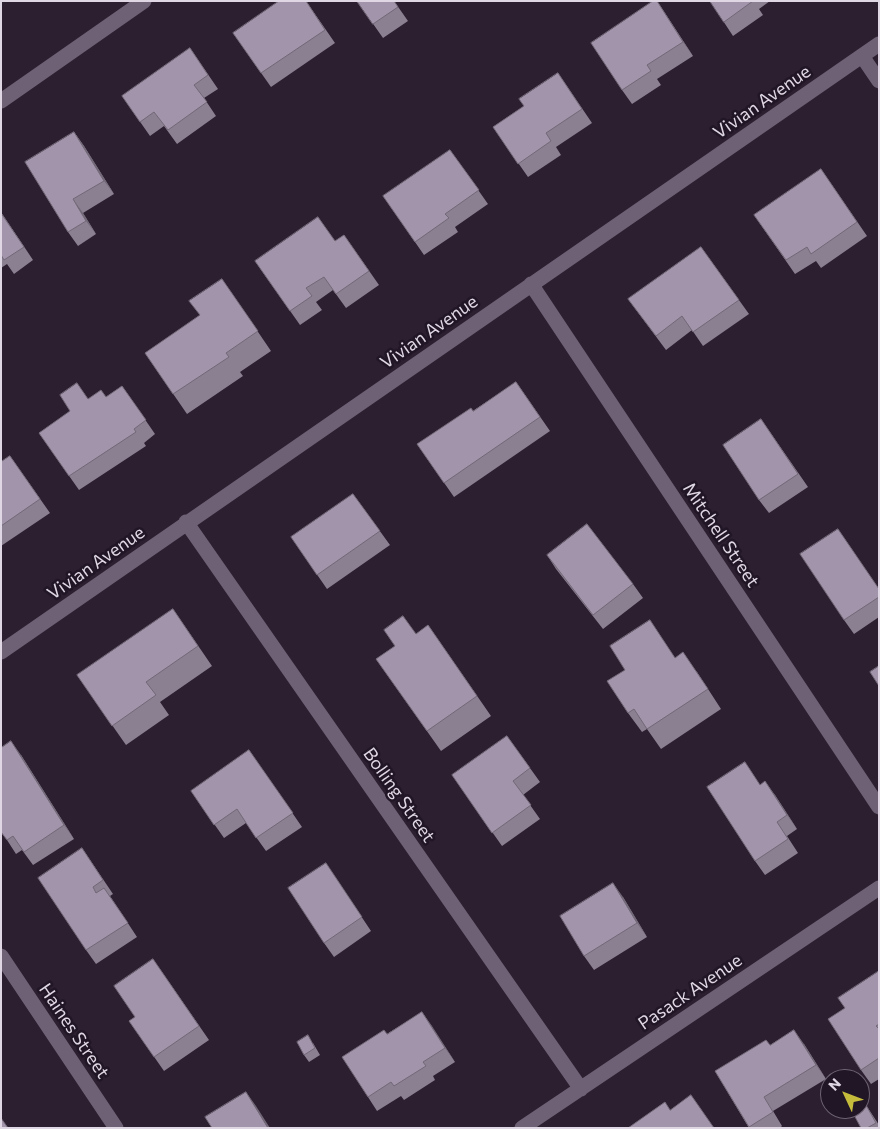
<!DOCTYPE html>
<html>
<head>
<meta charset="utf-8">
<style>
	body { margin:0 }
	#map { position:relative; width:880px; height:1129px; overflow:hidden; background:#2b1f30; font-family:Commissioner,sans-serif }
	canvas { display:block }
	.frame { position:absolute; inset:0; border:2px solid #dfd7e3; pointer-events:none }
	.north { position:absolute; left:820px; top:1069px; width:50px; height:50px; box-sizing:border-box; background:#211626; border:1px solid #6d6372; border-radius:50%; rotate:313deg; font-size:14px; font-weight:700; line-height:20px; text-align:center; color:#dfd7e3 }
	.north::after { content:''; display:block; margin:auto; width:18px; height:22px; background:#c6bc3c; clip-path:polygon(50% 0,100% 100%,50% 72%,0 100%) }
</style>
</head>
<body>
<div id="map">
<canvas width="880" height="1129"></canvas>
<div class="frame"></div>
<div class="north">N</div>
</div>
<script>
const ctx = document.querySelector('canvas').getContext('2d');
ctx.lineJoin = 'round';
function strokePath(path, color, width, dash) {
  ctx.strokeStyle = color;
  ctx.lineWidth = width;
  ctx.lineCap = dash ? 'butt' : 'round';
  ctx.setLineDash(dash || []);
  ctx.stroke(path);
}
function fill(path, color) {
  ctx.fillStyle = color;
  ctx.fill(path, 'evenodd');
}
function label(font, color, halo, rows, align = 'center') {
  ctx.font = font + ' Commissioner,sans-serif';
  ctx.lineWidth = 5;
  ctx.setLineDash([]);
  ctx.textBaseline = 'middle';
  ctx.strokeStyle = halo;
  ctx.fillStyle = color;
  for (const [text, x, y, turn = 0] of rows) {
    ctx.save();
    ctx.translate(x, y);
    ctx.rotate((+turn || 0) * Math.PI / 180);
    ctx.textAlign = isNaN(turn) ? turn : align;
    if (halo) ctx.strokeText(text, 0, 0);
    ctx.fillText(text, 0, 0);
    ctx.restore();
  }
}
strokePath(new Path2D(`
	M862 56 879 81
	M1 101 144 1
	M531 284 879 807
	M186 522 581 1089
	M1 652 879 44
	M1 956 116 1128
	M522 1128 879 888`), '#6e6075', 15);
fill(new Path2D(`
	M306 1 335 43 271 87 233 33Z
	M357 1H394L408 21 383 38Z
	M657 1 693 56 657 79 661 85 632 104 622 90Z
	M710 1H770L759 9 763 15 733 36Z
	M190 48 218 89 204 98 216 116 177 144 164 126 150 136 122 96Z
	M558 73 592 123 556 147 561 155 528 177 493 127 524 106Z
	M74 132 84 146 114 194 83 213 96 234 78 246 68 232Z
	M450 150 488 204 455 227 458 232 424 255 383 196Z
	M821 169 867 236 821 268 816 261 795 274 754 215Z
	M1 212 33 260 14 274 7 264 1 268Z
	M344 235 379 285 346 308 333 290 316 302 322 310 300 325 255 261 335 241Z
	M701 247 749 314 703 346 692 330 666 350 628 299Z
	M222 279 271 351 240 372 243 376 187 414 145 353 200 316Z
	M516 382 550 431 454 497 417 444 473 411Z
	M122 386 155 434 144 443 146 446 79 490 39 433 88 399 106 397Z
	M761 419 808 487 769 513 759 500Z
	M10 456 50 513 1 546V462Z
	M353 494 390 545 327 589 291 537Z
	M547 555 633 584 643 598 603 629 556 569Z
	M879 589V617L854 634 844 620Z
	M173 609 212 666 160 702 169 715 126 745 77 675Z
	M428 625 491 716 441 751 376 659 395 646 416 634Z
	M663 640 675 658 697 672 721 709 661 749 647 729 642 732 628 713 625 670Z
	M507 736 540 782 523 795 540 819 502 846 452 775Z
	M249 750 302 827 266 851 246 823 224 838 191 791Z
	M21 755 74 839 33 865 22 850 16 854 7 840Z
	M761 784 775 795 797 829 787 836 798 853 765 875 755 861Z
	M82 848 113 894 110 896 137 937 96 964 86 950Z
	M335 877 371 931 334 957 324 943Z
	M623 897 647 937 594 970 584 956Z
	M153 959 209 1040 164 1071 129 1021 135 1017Z
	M879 971V1079L871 1084 861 1070 845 1008Z
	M422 1012 455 1062 433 1076 435 1080 404 1100 401 1096 377 1111 368 1097 387 1034Z
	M313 1043 320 1055 309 1062 304 1055Z
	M804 1044 826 1079 773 1111 782 1126 780 1128H749L715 1071 770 1045Z
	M866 1105 879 1125V1128H861Z`), '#8b7f92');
fill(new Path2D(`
	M657 1 665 13 693 56 683 42Z
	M74 132 84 146 114 194 104 181Z
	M73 199 83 213 96 234 86 221Z
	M11 741 21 755 74 839 64 825Z
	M765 781 775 795 797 829 787 815Z
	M613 883 623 897 647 937 637 923Z
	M422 1012 432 1026 455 1062 445 1048Z
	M794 1030 804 1044 826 1079 816 1065Z
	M246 1092 256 1106 270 1128H268Z`), '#716877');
const building = new Path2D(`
	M279 1H306L325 30 261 73 233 33Z
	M357 1H394L398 7 373 24Z
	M653 1H657L683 42 647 65 651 71 622 90 591 43Z
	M710 1H753L724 22Z
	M190 48 208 75 194 85 207 102 168 130 154 112 140 122 122 96Z
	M558 73 582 109 546 133 551 141 518 164 493 127 524 106 519 99Z
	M74 132 104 181 73 199 86 221 68 232 25 162Z
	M450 150 479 190 445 214 449 218 415 242 383 196Z
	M821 169 857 222 811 254 807 247 786 260 754 215Z
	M1 213 24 247 4 260 1 255Z
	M318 217 335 241 344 235 369 271 336 294 324 277 306 288 312 296 290 311 255 261Z
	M701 247 739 300 693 332 682 316 656 336 628 299Z
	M222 279 258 331 226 353 229 357 173 394 145 353 200 315 189 301Z
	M516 382 540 417 444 483 417 444 471 408 473 411Z
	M77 383 88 399 101 390 106 397 122 386 146 420 134 429 136 432 69 476 39 433 70 411 60 395Z
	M761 419 798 474 759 500 723 445Z
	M10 456 40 499 1 526V462Z
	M353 494 380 531 317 575 291 537Z
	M587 524 633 584 593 615 547 555Z
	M838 529 879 589V597L844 620 800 554Z
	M173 609 198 646 146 682 156 695 112 726 77 675Z
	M403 616 416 634 428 625 477 696 427 731 376 659 395 646 384 630Z
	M650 620 675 658 683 652 708 689 647 729 634 709 628 713 607 681 625 670 610 646Z
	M879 666V686L870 672Z
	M507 736 530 768 513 781 531 805 492 833 452 775Z
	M11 741 64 825 24 852 13 836 7 840 1 832V748Z
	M249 750 293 813 256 838 237 809 214 825 191 791Z
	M745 762 760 785 765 781 787 815 777 822 788 839 755 861 707 787Z
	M82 848 103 880 93 887 96 893 104 888 128 923 86 950 38 878Z
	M326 863 362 917 324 943 288 888Z
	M613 883 637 923 584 956 560 916Z
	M153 959 199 1026 154 1057 129 1021 135 1017 114 986Z
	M879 971V1024L876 1026 879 1029V1058L861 1070 828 1019 845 1008 838 998Z
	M422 1012 445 1048 423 1062 426 1066 394 1086 391 1082 368 1097 342 1057 384 1030 387 1034Z
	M794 1030 816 1065 764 1097 773 1112 749 1127 715 1071 766 1040 770 1045Z
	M308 1035 315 1048 304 1055 297 1042Z
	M246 1092 268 1128H212L205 1117Z
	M691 1095 714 1128H628L665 1102 670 1110Z
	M866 1105 876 1123 867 1128H861L853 1113Z
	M1 1118 8 1128H1Z`);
fill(building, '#a294aa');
strokePath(building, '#716877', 1);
label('18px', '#dfd7e3', '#211626', [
	["Vivian Avenue",762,102,-35],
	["Vivian Avenue",429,332,-35],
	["Mitchell Street",721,535,56],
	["Vivian Avenue",96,563,-35],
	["Bolling Street",399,795,55],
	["Pasack Avenue",690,992,-34],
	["Haines Street",74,1031,56]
]);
</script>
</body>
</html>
